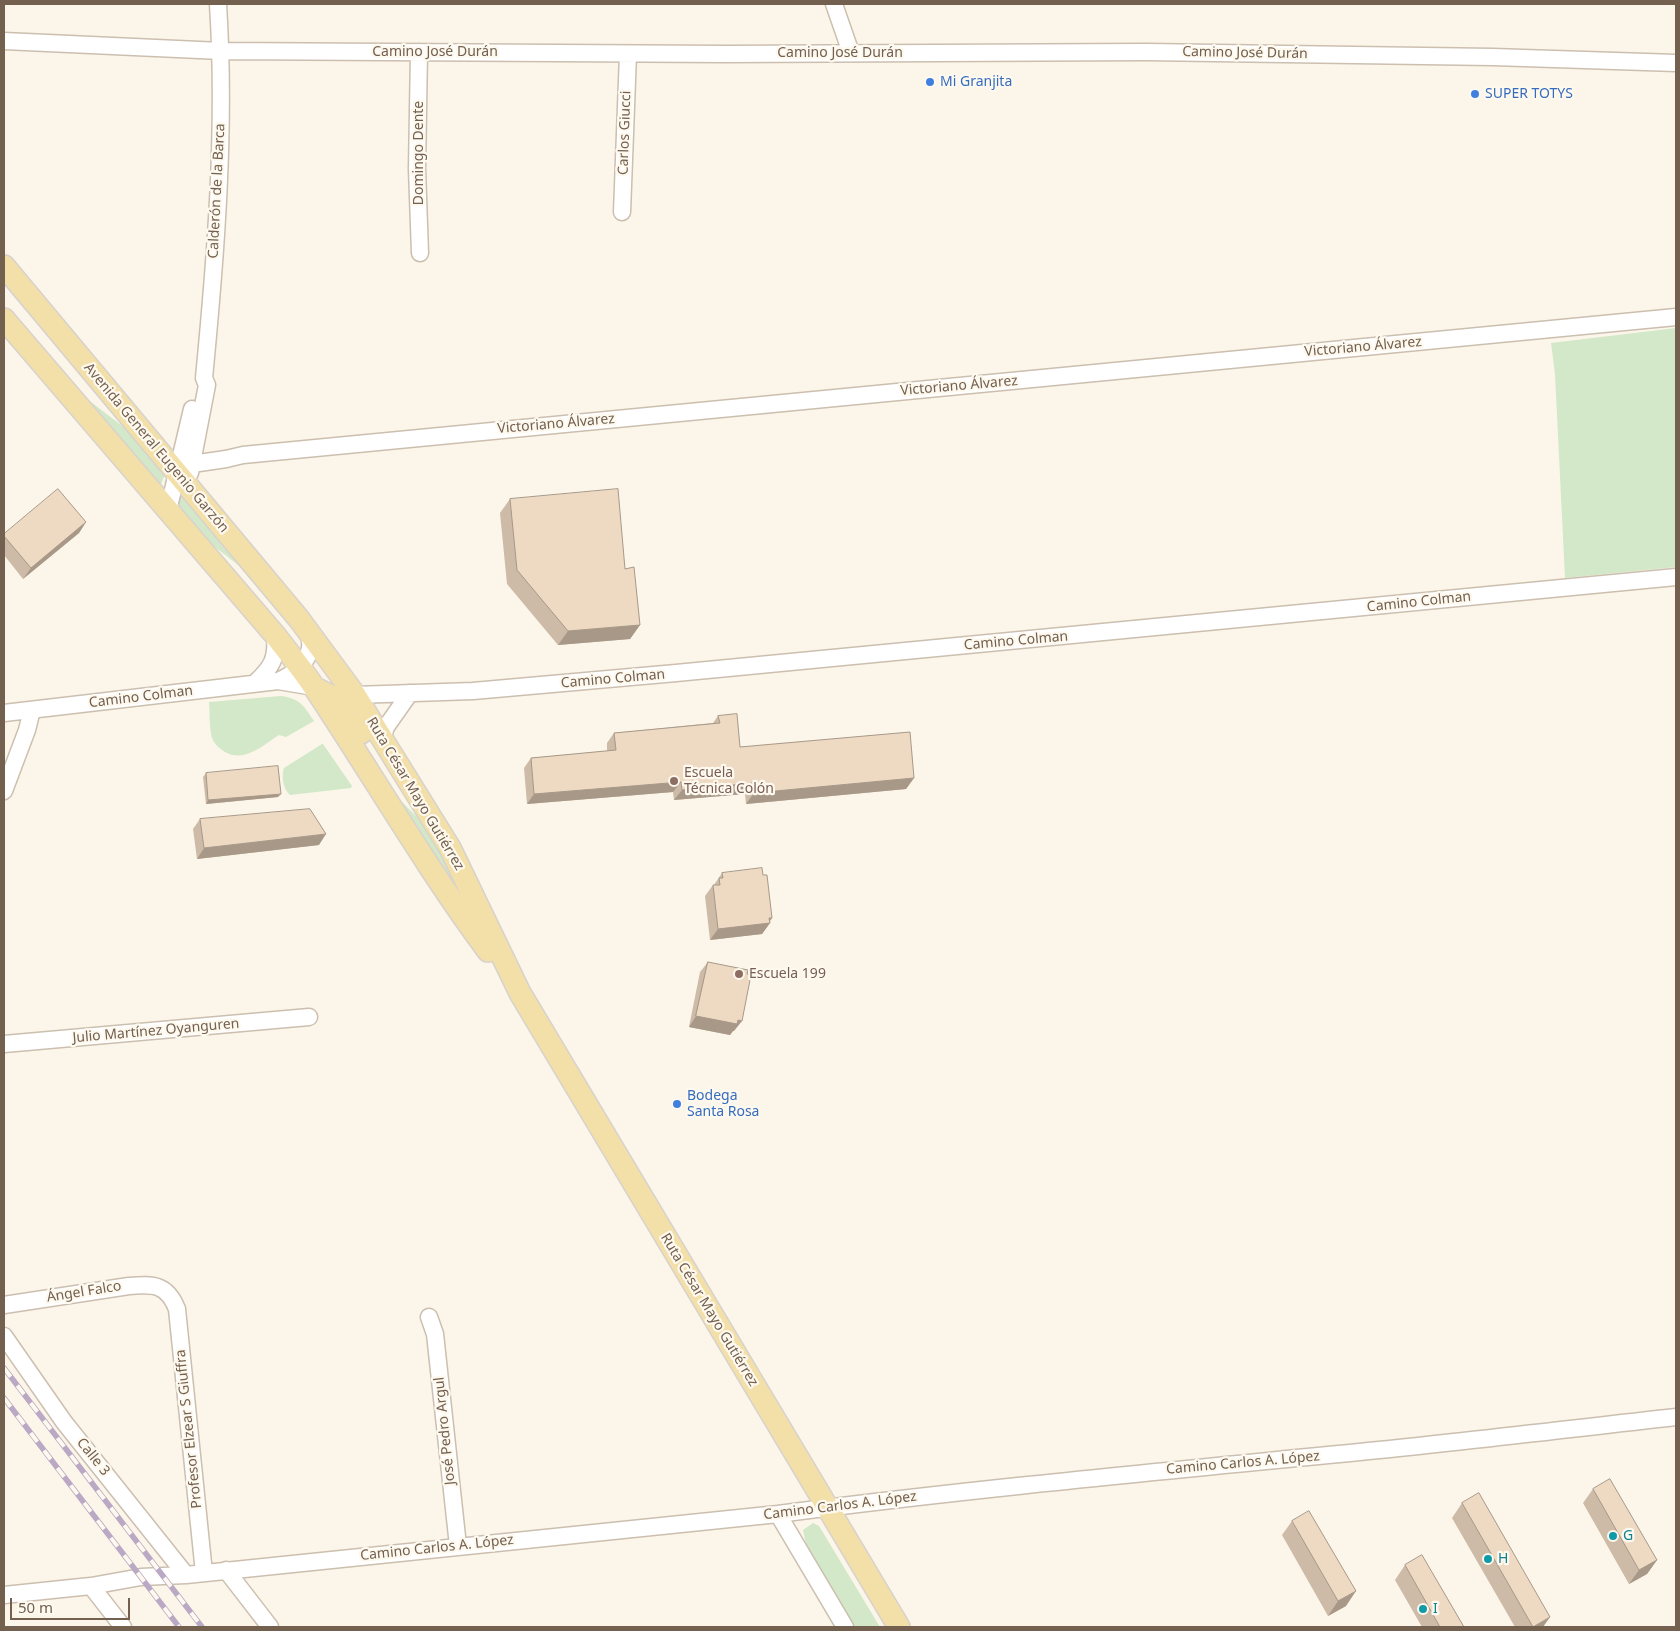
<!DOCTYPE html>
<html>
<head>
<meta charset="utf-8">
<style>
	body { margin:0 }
	#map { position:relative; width:1680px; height:1631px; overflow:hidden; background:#fbf6e9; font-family:"Noto Sans",sans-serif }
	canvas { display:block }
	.frame { position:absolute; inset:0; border:5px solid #73604f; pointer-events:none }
	.scale { position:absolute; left:10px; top:1598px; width:120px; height:22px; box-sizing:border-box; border:2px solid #73604f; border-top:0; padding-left:6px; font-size:15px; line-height:18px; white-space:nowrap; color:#73604f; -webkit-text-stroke:4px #fef9ef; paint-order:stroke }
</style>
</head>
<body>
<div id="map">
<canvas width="1680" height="1631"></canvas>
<div class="frame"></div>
<div class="scale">50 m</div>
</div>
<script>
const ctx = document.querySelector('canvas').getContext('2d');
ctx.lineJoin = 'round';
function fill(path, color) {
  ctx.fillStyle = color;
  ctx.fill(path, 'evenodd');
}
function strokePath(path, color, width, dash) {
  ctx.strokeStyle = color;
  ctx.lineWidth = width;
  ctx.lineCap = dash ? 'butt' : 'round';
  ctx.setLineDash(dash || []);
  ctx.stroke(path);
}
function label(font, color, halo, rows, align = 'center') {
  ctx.font = font + ' "Noto Sans",sans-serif';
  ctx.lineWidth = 4.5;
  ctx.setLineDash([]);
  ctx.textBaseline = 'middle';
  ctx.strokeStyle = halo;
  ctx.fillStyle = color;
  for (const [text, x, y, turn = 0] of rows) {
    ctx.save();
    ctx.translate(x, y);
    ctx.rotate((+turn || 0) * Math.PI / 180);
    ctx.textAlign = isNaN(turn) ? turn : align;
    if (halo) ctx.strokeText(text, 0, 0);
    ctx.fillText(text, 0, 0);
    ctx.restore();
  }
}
fill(new Path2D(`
	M1676 328V567L1565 578 1555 374 1551 343Z
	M83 396 129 431 165 474 160 487Z
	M180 494H181L292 625H289L238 565 206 540 177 507Z
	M281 696C301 699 303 705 314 721L286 737 279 735C263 745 245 763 225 752 220 749 215 745 212 738 209 727 210 713 209 702Z
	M322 744H323L352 786 351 788 290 795C283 789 281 776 284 768Z
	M365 750 399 799 425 825 444 857 456 886Z
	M813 1523 819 1526 880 1627H853L806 1544 803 1530Z`), '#d2e8c8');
const minor = new Path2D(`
	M834 4 851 53
	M4 41 221 51 725 54 1146 52 1493 57 1676 63
	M419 52 417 169 420 253
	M622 212 628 54
	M192 464 226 459 243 455 1676 317
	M190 473 207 385 204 378C216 254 226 128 218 4
	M168 511 192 409
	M278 681 320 688
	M255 683C272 667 277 659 275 635
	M346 693 355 695 473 691 676 673 1676 577
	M4 713 278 681C292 675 309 663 310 647 311 641 309 636 308 631
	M382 739 386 727 410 693
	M4 791 27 730 32 710
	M4 1044 309 1017
	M4 1305 129 1286C154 1284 167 1284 177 1309L204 1573
	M429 1317 435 1334 458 1546
	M4 1336 64 1422 186 1575
	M778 1514 845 1627
	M226 1570 270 1627
	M91 1586 123 1627
	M4 1595 91 1586 141 1577 186 1575 778 1514C978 1488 1178 1470 1379 1450 1478 1440 1577 1428 1676 1417`);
const major = new Path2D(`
	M4 266 299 619 355 695 450 848 520 993 899 1627
	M4 319 275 635C288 652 302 669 314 687 372 774 425 866 488 951
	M317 689 337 699 342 703 361 733`);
strokePath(minor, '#ccbfb0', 19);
strokePath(major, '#d8d2ce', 24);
strokePath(minor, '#fff', 16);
strokePath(major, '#f3dfa8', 21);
const rail = new Path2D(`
	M4 1368 202 1627
	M4 1398 179 1627`);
strokePath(rail, '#baa8c4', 5.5);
strokePath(rail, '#fef9ef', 4, [11]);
fill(new Path2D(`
	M510 499 625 569 640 625 630 639 558 645 507 584 500 513Z
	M86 522 79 533 23 579 4 555V534Z
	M718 716 740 747 914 778 906 789 746 804 745 794 674 800 673 792 527 804 524 768 531 758 607 751V743L614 733 713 723Z
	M206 773 278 797 206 804 203 777Z
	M200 819 319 845 197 859 193 829Z
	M722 873 763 875 772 918 769 921 770 923 762 934 710 940 705 896 713 885H714Z
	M708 962 734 1031H733L730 1035 689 1027 700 972Z
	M1593 1489 1657 1560 1647 1574 1629 1584 1583 1503Z
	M1462 1503 1543 1627H1515L1452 1518Z
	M1292 1521 1346 1606 1328 1616 1282 1535Z
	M1405 1565 1464 1627H1422L1395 1580Z`), '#cdbba8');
fill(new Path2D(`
	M86 522 79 533 23 579 31 568Z
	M640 625 630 639 558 645 568 631Z
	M914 778 906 789 746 804 754 793Z
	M681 782 673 792 527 804 534 794Z
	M753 783 745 794 674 800 682 790Z
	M281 794 278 797 206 804 208 800Z
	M326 834 319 845 197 859 204 848Z
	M772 918 768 924 770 923 762 934 710 940 718 929Z
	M696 1016 738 1020 742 1021 734 1031H733L730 1035 689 1027Z
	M1657 1560 1647 1574 1629 1584 1639 1570Z
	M1356 1591 1346 1606 1328 1616 1338 1601Z
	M1550 1617 1543 1627H1533Z`), '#a79888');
const building = new Path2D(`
	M58 489 86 522 31 568 4 536V534Z
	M618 489 625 569 634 567 640 625 568 631 517 570 510 499Z
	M737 714 740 747 910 732 914 778 754 793 753 783 682 790 681 782 534 794 531 758 616 750 614 733 720 723 718 716Z
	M278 766 281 794 208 800 206 773Z
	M310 809 326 834 204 848 200 819Z
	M762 868 763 875H767L772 918H769L770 923 718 929 713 885H720L719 878H723L722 873Z
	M708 962 748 970 747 974 751 975 742 1021 738 1020 737 1024 696 1016Z
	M1610 1479 1657 1560 1639 1570 1593 1489Z
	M1479 1493 1550 1617 1533 1627 1462 1503Z
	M1309 1511 1356 1591 1338 1601 1292 1521Z
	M1422 1555 1464 1627H1440L1405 1565Z`);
fill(building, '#eed9c3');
strokePath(building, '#a79888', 1);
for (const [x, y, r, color] of [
	[930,82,5,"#3f7fe0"],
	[1475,94,5,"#3f7fe0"],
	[674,781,5,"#8d6e63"],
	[739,974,5,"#8d6e63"],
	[677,1104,5,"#3f7fe0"],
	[1613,1536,5,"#0f9aa8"],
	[1488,1559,5,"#0f9aa8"],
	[1423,1609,5,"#0f9aa8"]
]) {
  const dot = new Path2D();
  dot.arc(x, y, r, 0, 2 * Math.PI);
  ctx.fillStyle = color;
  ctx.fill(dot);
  strokePath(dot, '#fef9ef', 2);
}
label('14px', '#73604f', '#fef9ef', [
	["Camino José Durán",435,52],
	["Camino José Durán",840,53],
	["Camino José Durán",1245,53,1],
	["Carlos Giucci",625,133,-88],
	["Domingo Dente",419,153,-90],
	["Calderón de la Barca",217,191,-87],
	["Victoriano Álvarez",1363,347,-5],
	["Victoriano Álvarez",959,386,-5],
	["Victoriano Álvarez",556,424,-5],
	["Avenida General Eugenio Garzón",156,448,50],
	["Camino Colman",1419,602,-6],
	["Camino Colman",1016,641,-5],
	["Camino Colman",613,679,-5],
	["Camino Colman",141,697,-7],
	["Ruta César Mayo Gutiérrez",415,794,59],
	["Julio Martínez Oyanguren",156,1031,-5],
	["Ángel Falco",84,1292,-9],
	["Ruta César Mayo Gutiérrez",709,1310,59],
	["Profesor Elzear S Giuffra",189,1429,-96],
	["José Pedro Argul",445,1431,-96],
	["Calle 3",93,1457,51],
	["Camino Carlos A. López",1243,1463,-5],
	["Camino Carlos A. López",840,1506,-7],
	["Camino Carlos A. López",437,1548,-6]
]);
label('14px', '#366cbe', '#fef9ef', [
	["Mi Granjita",940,82],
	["SUPER TOTYS",1485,94],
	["Bodega",687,1096],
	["Santa Rosa",687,1112]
], 'left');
label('14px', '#785e54', '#fef9ef', [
	["Escuela",684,773],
	["Técnica Colón",684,789],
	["Escuela 199",749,974]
], 'left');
label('14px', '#0d838f', '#fef9ef', [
	["G",1623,1536],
	["H",1498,1559],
	["I",1433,1609]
], 'left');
</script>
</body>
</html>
